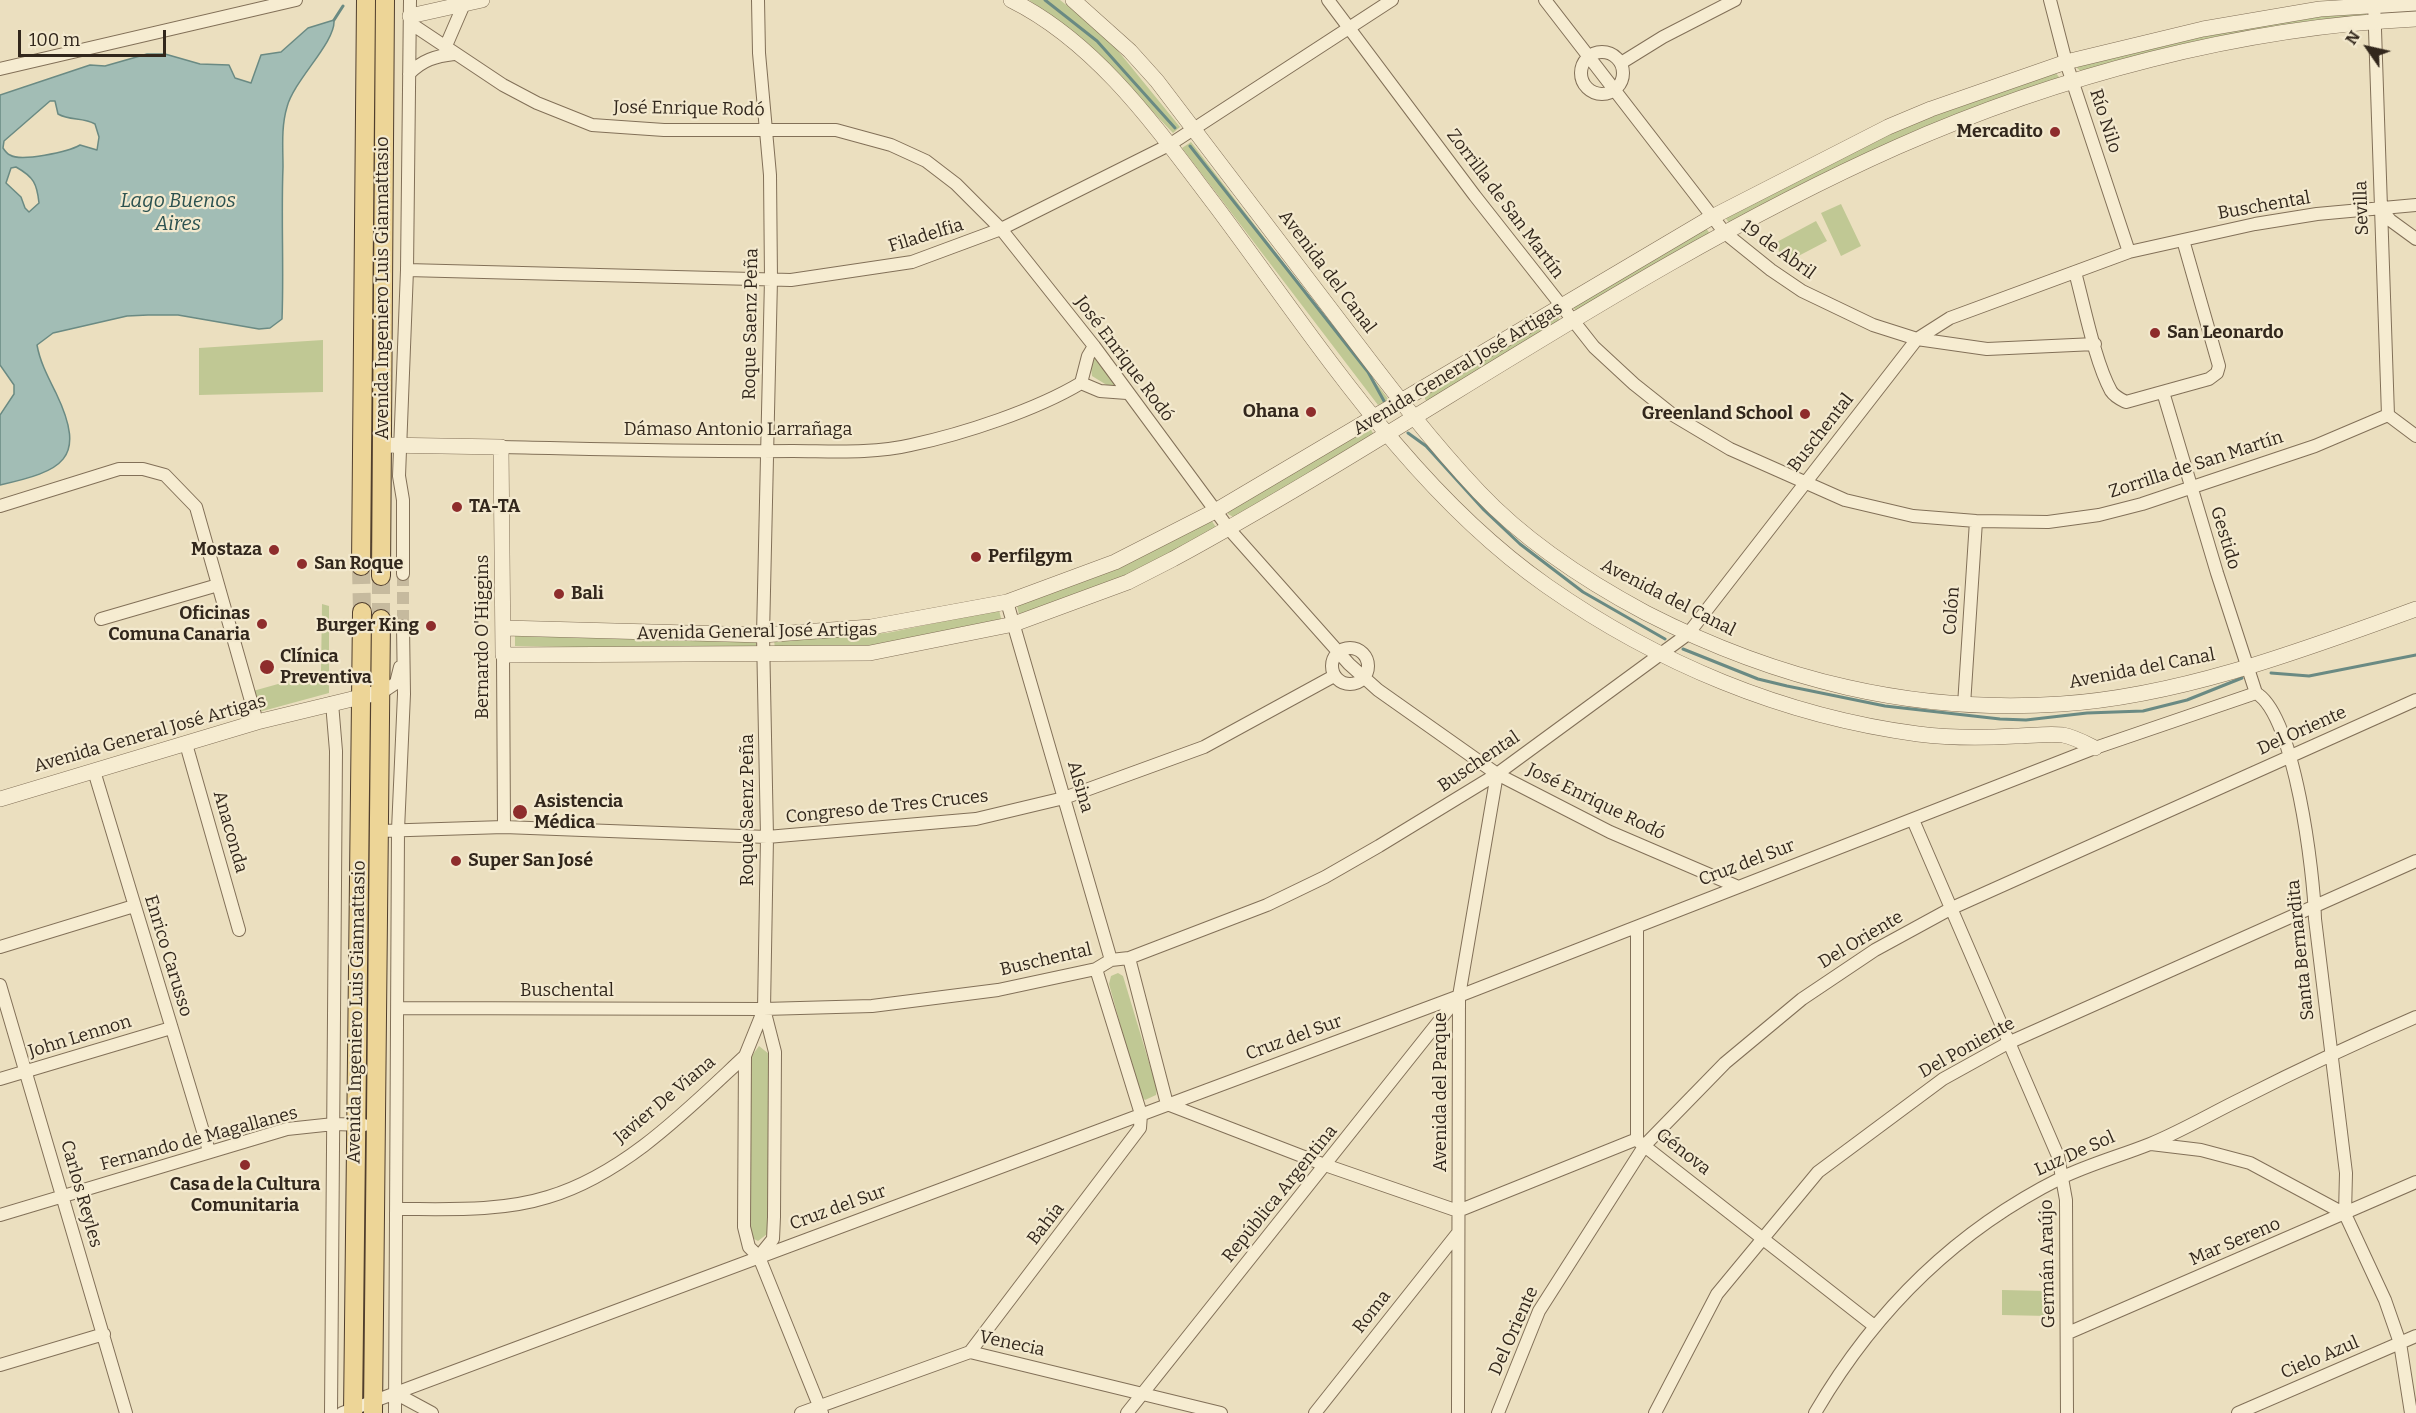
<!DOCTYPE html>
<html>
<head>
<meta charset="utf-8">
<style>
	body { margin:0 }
	#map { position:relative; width:2416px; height:1413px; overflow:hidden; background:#ebdfbf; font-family:Bitter,serif }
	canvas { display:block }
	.north { position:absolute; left:2338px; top:18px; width:60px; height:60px; -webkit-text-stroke:4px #f3e9ce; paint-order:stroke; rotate:304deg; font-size:16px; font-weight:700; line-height:24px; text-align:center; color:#32271c }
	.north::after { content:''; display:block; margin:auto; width:21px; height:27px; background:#32271c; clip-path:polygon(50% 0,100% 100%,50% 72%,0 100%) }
	.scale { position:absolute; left:18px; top:30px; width:148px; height:27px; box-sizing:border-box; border:3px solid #32271c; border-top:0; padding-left:8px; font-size:18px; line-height:21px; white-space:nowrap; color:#32271c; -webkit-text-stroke:4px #f3e9ce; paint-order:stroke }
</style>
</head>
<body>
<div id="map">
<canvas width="2416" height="1413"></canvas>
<div class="north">N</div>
<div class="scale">100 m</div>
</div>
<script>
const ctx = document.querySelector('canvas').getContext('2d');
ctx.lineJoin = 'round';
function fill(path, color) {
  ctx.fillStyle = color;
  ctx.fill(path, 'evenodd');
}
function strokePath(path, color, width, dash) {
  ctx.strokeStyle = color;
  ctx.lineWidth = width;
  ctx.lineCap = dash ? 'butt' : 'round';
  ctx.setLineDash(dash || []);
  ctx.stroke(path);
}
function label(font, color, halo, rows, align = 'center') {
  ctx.font = font + ' Bitter,serif';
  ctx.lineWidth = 4.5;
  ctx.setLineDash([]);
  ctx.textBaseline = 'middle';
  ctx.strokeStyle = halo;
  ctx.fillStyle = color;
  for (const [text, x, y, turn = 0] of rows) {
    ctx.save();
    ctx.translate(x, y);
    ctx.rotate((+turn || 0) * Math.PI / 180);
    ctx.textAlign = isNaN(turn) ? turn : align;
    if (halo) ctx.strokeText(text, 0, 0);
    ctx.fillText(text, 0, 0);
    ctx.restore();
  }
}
fill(new Path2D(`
	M1029 0H1060L1106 36 1180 127 1173 133 1093 49Z
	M376 4 374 188 378 258 375 510 370 509Z
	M2366 11V17L2083 73 2077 68 2078 65 2261 23Z
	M2054 71 2059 77 2058 81 1729 223 1725 217 1890 132Z
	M1191 142 1389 400 1378 405 1182 148Z
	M1841 204 1861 246 1841 256 1821 213Z
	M1816 221 1827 241 1785 263 1775 243Z
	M1706 228 1710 234 1577 313 1573 307Z
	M1557 317 1561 321 1427 402 1425 399V393Z
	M323 340V392L199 395V348Z
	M1095 357 1116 385 1110 387 1092 376 1090 361Z
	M1369 426 1374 435 1235 518 1228 514V511Z
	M1211 520 1216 527 1122 579 1020 618 1017 606Z
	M322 604 329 606V693L259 712 253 691 321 672Z
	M999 610 1002 622 888 645 775 650 774 639 887 633Z
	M515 636 756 638V650L515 646Z
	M369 712 370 1062 365 1107Z
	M1118 973 1123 976 1157 1089 1156 1095 1145 1100 1140 1096 1109 984 1111 976Z
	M759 1046 769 1054 771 1231 758 1241 750 1237 751 1057Z
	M364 1136 366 1140V1213L368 1224 365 1389H360Z
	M2002 1290 2047 1291V1316L2002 1315Z`), '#c0c894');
const water = new Path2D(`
	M334 20C336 42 294 80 287 107 281 127 283 148 283 167 281 218 284 269 282 319L270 328 259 329 178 315H148L127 316 53 333 37 345C40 362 48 377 56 393 88 460 62 471 0 485V415L14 394V385L0 365V95L90 65 105 66 147 54H165L200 64 229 65 235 78 251 83 261 55 281 52 308 28ZM50 101H55L58 114C70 121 83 117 95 124L99 137 97 150 80 145C68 152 21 162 10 155 7 154 5 151 3 148L4 141ZM16 167C34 177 37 184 39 203L29 212 25 208 21 197 6 183 11 168Z`);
fill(water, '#a2bdb5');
strokePath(water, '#6a8a83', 1.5);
strokePath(new Path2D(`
	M1045 0 1097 41 1175 128
	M334 20 343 6
	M1190 146 1368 372 1384 401
	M1408 433 1426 446 1484 510 1520 544 1583 592 1665 639
	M1683 649 1758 679 1787 686 1885 706 2000 719 2026 720 2087 713 2143 711 2187 700 2242 678
	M2271 673 2309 676 2416 655`), '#6a8a83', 3);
strokePath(new Path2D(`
	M403 574V626`), '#c6ba9e', 12, [12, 6]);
strokePath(new Path2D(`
	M361 566 362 612
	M381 576V619`), '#c6ba9e', 18, [18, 9]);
const minor = new Path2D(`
	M758 0 759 53 770 175 771 279 763 635 767 837 764 1009 775 1052 774 1217 773 1239 760 1255
	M1328 0 1475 196 1594 347 1634 384 1673 415 1730 449 1845 500 1913 516 1976 521 2048 522 2099 515 2142 504 2315 446 2388 415
	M1545 0 1725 233 1771 270 1802 291 1873 325 1917 339 1987 349 2095 344
	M2050 0 2066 62 2129 252
	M2374 0 2388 415
	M410 23 503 85 537 103 592 125 664 130H836L891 145 926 161 956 184 1001 229 1094 346 1229 529 1349 664 1378 690 1497 774 1610 832 1736 886
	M445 48 464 4
	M1581 73a21 21 0 1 1 42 0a21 21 0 1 1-42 0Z
	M1621 63 1663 37 1735 0
	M0 69 296 0
	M409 74C422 60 436 56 454 54
	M2380 207 2390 220 2416 239
	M407 270 791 280 912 262 1001 229 1169 145 1392 0
	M2075 272C2084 305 2095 362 2111 391 2115 397 2120 399 2126 402L2209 379 2217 373 2219 366 2183 240
	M1094 346 1088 356 1081 383 1100 391 1127 393
	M2163 392 2217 573 2256 693
	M2388 415 2416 436
	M501 447C598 449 695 452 793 451 831 451 873 454 911 445 963 434 1036 410 1081 383
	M0 506 119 469H143L165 475 196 507 257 722
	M403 574V500L399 476 407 270 410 0
	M1007 602 1111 960
	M101 619 218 585
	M1332 666a18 18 0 1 1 36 0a18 18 0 1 1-36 0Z
	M503 655 504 827
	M381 693 396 683 400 667
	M2256 693C2295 715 2314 874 2315 919L2346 1173 2345 1214 2385 1300 2400 1343 2411 1413
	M1964 705 1976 521
	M186 744 239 930
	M94 771 209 1151
	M1913 820 2058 1156 2066 1200 2067 1413
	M378 831 504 827 767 837 976 819 1064 798 1204 747 1334 676
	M0 947 134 906
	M1129 958 1167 1104 1325 1165 1458 1211 1637 1139
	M0 985 126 1413
	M399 1008 764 1009 872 1006 998 990 1096 969 1111 960 1129 958 1267 905 1325 877 1379 846 1497 774 1688 634 1917 339 1950 318 2129 252 2255 224 2317 214 2416 205
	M764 1009 745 1056 744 1227 749 1247 759 1257 822 1413
	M0 1079 171 1028
	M1637 1139V927
	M1638 1141 1873 1325
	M2151 1144 2201 1150 2250 1163 2345 1214
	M397 1209C447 1209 500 1212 548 1197 625 1174 688 1109 745 1056
	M0 1215 287 1129 334 1124 364 1125
	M2068 1333 2416 1182
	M970 1352 1140 1128 1141 1114 1096 969
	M0 1365 104 1334
	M395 1393 432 1413
	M331 1413 336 751 332 703
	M342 1413 1459 996 2095 748 2256 693
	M395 1413 398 830 404 694 403 626
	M801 1413 970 1352 1221 1413
	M1127 1413 1459 996
	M1315 1413 1457 1234
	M1458 1413 1459 996 1497 774
	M1498 1413 1539 1311 1645 1145 1725 1063 1802 999 1875 950 1952 908 2416 700
	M1655 1413 1717 1294 1818 1172 1943 1079 2008 1043 2416 861
	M1815 1413C1874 1312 1955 1231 2061 1178 2090 1164 2120 1156 2150 1144 2182 1131 2212 1113 2243 1098 2300 1069 2358 1042 2416 1017
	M2238 1413 2416 1336`);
const tertiary = new Path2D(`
	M1011 0C1098 43 1158 130 1215 205 1314 337 1410 490 1547 586 1657 663 1783 716 1918 734 1950 738 1982 738 2015 736 2030 736 2048 733 2063 735 2074 737 2085 743 2095 748
	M1073 0 1130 51 1157 81C1214 156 1272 231 1329 307 1377 370 1424 434 1479 492 1526 542 1586 581 1646 613 1777 680 1913 714 2061 704 2181 696 2303 650 2416 609
	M410 16 482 0
	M382 445 501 447 503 655 870 653 1014 624 1128 582 1173 559C1417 426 1643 260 1897 147 2057 76 2241 27 2416 19
	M504 628 763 635 871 627 1007 602 1115 562 1217 510 1712 217 1888 127 1931 109 2066 62 2203 29 2320 9 2416 3
	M0 799 257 722 373 694`);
const primary = new Path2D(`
	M361 566 366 0
	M381 576 385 0
	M353 1413 362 612
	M373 1413 381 619`);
strokePath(minor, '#827058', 14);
strokePath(tertiary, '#827058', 16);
strokePath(primary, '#503e2d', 20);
strokePath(minor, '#f6ecd1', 12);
strokePath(tertiary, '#f6ecd1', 15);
strokePath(primary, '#edd597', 18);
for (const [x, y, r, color] of [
	[2055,132,6,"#8e2d2c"],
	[2155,333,6,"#8e2d2c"],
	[1311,412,6,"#8e2d2c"],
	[1805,414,6,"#8e2d2c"],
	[457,507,6,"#8e2d2c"],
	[274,550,6,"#8e2d2c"],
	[976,557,6,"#8e2d2c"],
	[302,564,6,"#8e2d2c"],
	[559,594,6,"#8e2d2c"],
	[262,624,6,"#8e2d2c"],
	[431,626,6,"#8e2d2c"],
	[267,667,8,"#8e2d2c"],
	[520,812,8,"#8e2d2c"],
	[456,861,6,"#8e2d2c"],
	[245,1165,6,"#8e2d2c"]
]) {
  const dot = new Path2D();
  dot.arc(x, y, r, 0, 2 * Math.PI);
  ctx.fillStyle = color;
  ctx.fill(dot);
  strokePath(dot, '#f3e9ce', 2);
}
label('18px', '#32271c', '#f3e9ce', [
	["José Enrique Rodó",689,109,1],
	["Río Nilo",2105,121,72],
	["Zorrilla de San Martín",1505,204,53],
	["Buschental",2264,206,-10],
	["Sevilla",2362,208,-92],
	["Filadelfia",926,236,-17],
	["19 de Abril",1778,250,36],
	["Avenida del Canal",1327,272,53],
	["Avenida Ingeniero Luis Giannattasio",383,288,-90],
	["Roque Saenz Peña",751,324,-89],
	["José Enrique Rodó",1124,359,53],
	["Avenida General José Artigas",1458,369,-31],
	["Dámaso Antonio Larrañaga",738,430],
	["Buschental",1821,433,-52],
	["Zorrilla de San Martín",2196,465,-18],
	["Gestido",2225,538,73],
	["Avenida del Canal",1668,598,27],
	["Colón",1952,611,-86],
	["Avenida General José Artigas",757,632,-1],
	["Bernardo O'Higgins",483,637,-90],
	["Avenida del Canal",2142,669,-11],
	["Del Oriente",2302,731,-24],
	["Avenida General José Artigas",150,734,-16],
	["Buschental",1479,762,-34],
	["Alsina",1080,787,74],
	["José Enrique Rodó",1596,802,26],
	["Congreso de Tres Cruces",887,807,-6],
	["Roque Saenz Peña",748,810,-90],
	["Anaconda",230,832,74],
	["Cruz del Sur",1747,863,-21],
	["Del Oriente",1861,940,-31],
	["Santa Bernardita",2301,950,-96],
	["Enrico Carusso",168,956,73],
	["Buschental",1046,960,-13],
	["Buschental",567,991],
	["Avenida Ingeniero Luis Giannattasio",357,1012,-89],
	["John Lennon",80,1037,-17],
	["Cruz del Sur",1294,1038,-20],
	["Del Poniente",1967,1048,-29],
	["Avenida del Parque",1441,1092,-90],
	["Javier De Viana",665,1100,-40],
	["Fernando de Magallanes",199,1139,-15],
	["Génova",1683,1152,38],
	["Luz De Sol",2075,1154,-24],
	["Carlos Reyles",81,1194,74],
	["República Argentina",1280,1194,-51],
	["Cruz del Sur",838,1208,-20],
	["Bahía",1046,1224,-52],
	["Mar Sereno",2235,1242,-23],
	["Germán Araújo",2048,1264,-91],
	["Roma",1372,1312,-52],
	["Del Oriente",1514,1331,-66],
	["Venecia",1012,1344,12],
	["Cielo Azul",2320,1358,-23]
]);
label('bold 18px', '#32271c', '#f3e9ce', [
	["Mercadito",2043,132,"right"],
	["San Leonardo",2167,333],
	["Ohana",1299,412,"right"],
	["Greenland School",1793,414,"right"],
	["TA-TA",469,507],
	["Mostaza",262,550,"right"],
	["Perfilgym",988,557],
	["San Roque",314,564],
	["Bali",571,594],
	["Oficinas",250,614,"right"],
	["Comuna Canaria",250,635,"right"],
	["Burger King",419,626,"right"],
	["Clínica",280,657],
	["Preventiva",280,678],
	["Asistencia",534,802],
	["Médica",534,823],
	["Super San José",468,861],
	["Casa de la Cultura",245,1185,"center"],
	["Comunitaria",245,1206,"center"]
], 'left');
label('italic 20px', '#2c5250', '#f3e9ce', [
	["Lago Buenos",178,201],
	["Aires",178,224]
]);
</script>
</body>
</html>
